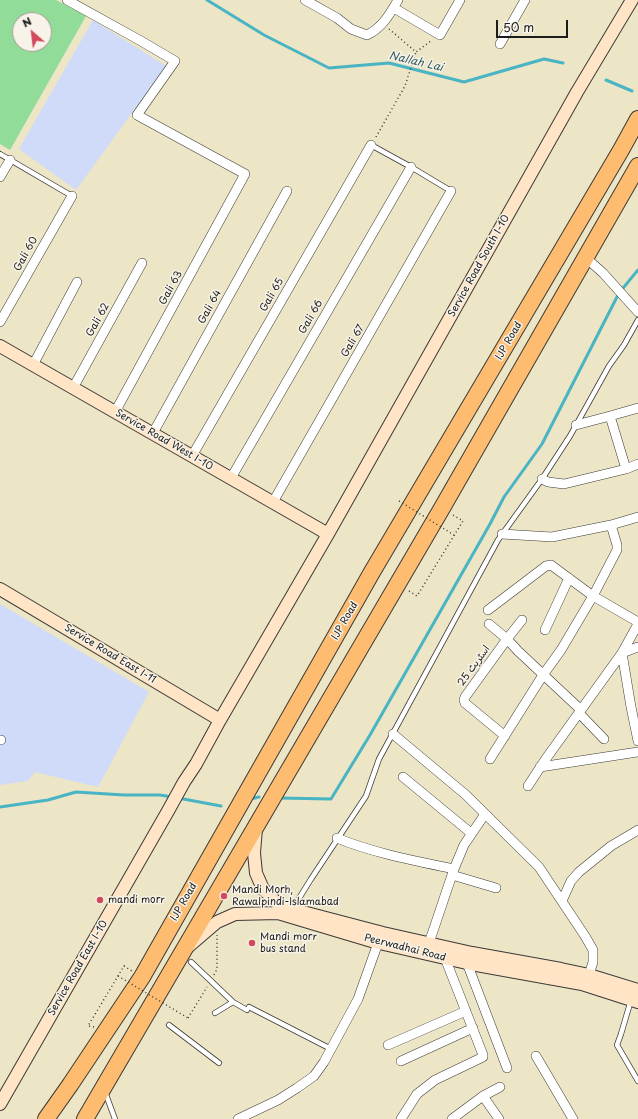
<!DOCTYPE html>
<html>
<head>
<meta charset="utf-8">
<style>
	body { margin:0 }
	#map { position:relative; width:638px; height:1119px; overflow:hidden; background:#ece5c6; font-family:"Playpen Sans",sans-serif }
	canvas { display:block }
	.north { position:absolute; left:12px; top:12px; width:40px; height:40px; box-sizing:border-box; background:#f7f3e8; border:1px solid #9f9d96; border-radius:50%; rotate:332deg; font-size:11px; font-weight:700; line-height:16px; text-align:center; color:#1c1c1c }
	.north::after { content:''; display:block; margin:auto; width:14px; height:18px; background:#d1495b; clip-path:polygon(50% 0,100% 100%,50% 72%,0 100%) }
	.scale { position:absolute; left:496px; top:20px; width:72px; height:18px; box-sizing:border-box; border:2px solid #1c1c1c; border-top:0; padding-left:5px; font-size:12px; line-height:14px; white-space:nowrap; color:#1c1c1c; -webkit-text-stroke:3px #f7f3e8; paint-order:stroke }
</style>
</head>
<body>
<div id="map">
<canvas width="638" height="1119"></canvas>
<div class="north">N</div>
<div class="scale">50 m</div>
</div>
<script>
const ctx = document.querySelector('canvas').getContext('2d');
ctx.lineJoin = 'round';
function fill(path, color) {
  ctx.fillStyle = color;
  ctx.fill(path, 'evenodd');
}
function strokePath(path, color, width, dash) {
  ctx.strokeStyle = color;
  ctx.lineWidth = width;
  ctx.lineCap = dash ? 'butt' : 'round';
  ctx.setLineDash(dash || []);
  ctx.stroke(path);
}
function label(font, color, halo, rows, align = 'center') {
  ctx.font = font + ' "Playpen Sans","Playpen Sans Arabic",sans-serif';
  ctx.lineWidth = 3;
  ctx.setLineDash([]);
  ctx.textBaseline = 'middle';
  ctx.strokeStyle = halo;
  ctx.fillStyle = color;
  for (const [text, x, y, turn = 0] of rows) {
    ctx.save();
    ctx.translate(x, y);
    ctx.rotate((+turn || 0) * Math.PI / 180);
    ctx.textAlign = isNaN(turn) ? turn : align;
    if (halo) ctx.strokeText(text, 0, 0);
    ctx.fillText(text, 0, 0);
    ctx.restore();
  }
}
fill(new Path2D(`
	M93 20 166 66 76 190 19 149Z
	M0 604 149 692 98 787 35 772 28 781 0 785Z`), '#d0daf9');
fill(new Path2D(`
	M0 0H56L86 16 10 150 0 144ZM20 20H44V44H20Z`), '#91dc98');
strokePath(new Path2D(`
	M207 0 264 35 329 68 389 63 464 82 544 59 563 63
	M606 80 632 91
	M178 798 221 806
	M279 798 331 799 370 735 490 524 504 497 542 444 619 293 638 270
	M250 799 259 797
	M0 807 48 800 76 792 124 795H160L172 797`), '#48b4c4', 3);
const lane = new Path2D(`
	M371 145 411 167 451 191
	M0 154 72 196
	M293 908 311 879 366 796 379 759 498 540 542 479 570 436 609 366 624 345 638 320
	M191 962 233 1002 247 1010
	M631 1000 621 1034 617 1045 638 1081
	M249 1007 331 1049
	M215 1013 233 1002
	M169 1025 219 1063
	M105 1092 115 1119`);
const street = new Path2D(`
	M67 0 141 41 175 61 137 115 245 174 115 412
	M305 0 337 18 351 29 367 35C382 28 390 14 398 0
	M394 8 440 35 460 0
	M500 44 525 0
	M0 177 10 160
	M585 257 603 273 638 312
	M0 322 72 196
	M33 365 77 282
	M73 388 142 263
	M610 416 626 469
	M576 425 610 416 638 408
	M153 433 287 191
	M192 456 371 145
	M231 478 411 167
	M542 479 548 482 564 484 626 469 638 464
	M273 502 451 191
	M502 534 552 537 611 525 638 517
	M488 610 546 566 551 565 593 596 638 622
	M489 624 507 639 518 651 581 710
	M638 624 622 653 631 707 638 741
	M545 630 569 578
	M579 713 604 739
	M393 734 466 795 539 867 585 936 593 950V962L589 975
	M505 736 465 703 464 700 465 697 507 639 522 620
	M0 740H1
	M490 759 543 675 561 650 593 596 617 550V545L611 525
	M540 767 638 752
	M403 777 471 833
	M528 786 545 760 622 653 638 647
	M337 838C373 853 416 861 454 869
	M452 875 496 888
	M562 901 571 881 579 872 611 846 638 830
	M429 943 454 869 464 845 485 814
	M467 963 507 1068
	M388 1045 466 1011
	M536 1056 573 1119
	M401 1061 473 1028
	M483 1096 499 1119
	M238 1119 278 1100 297 1088 314 1076 324 1062 358 999 378 943
	M401 1119 417 1094 435 1080 483 1057V1055L445 958
	M452 1119 483 1096 500 1087`);
const secondary = new Path2D(`
	M0 346 328 534
	M0 589 220 720
	M256 828 254 853 256 873 263 889 280 906 383 933 472 953 561 969 589 975 638 990
	M189 946 217 922 235 914 278 913 375 942 471 964 582 984 638 1002
	M0 1104 168 811 184 782 196 764 220 720 328 534 577 92 632 0`);
const highway = new Path2D(`
	M46 1119 70 1085 142 977 372 572 621 150 638 119
	M85 1119 442 508 638 166`);
strokePath(lane, '#3b3a36', 6);
strokePath(street, '#3b3a36', 10);
strokePath(secondary, '#3b3a36', 14);
strokePath(highway, '#3b3a36', 18);
strokePath(new Path2D(`
	M389 29 416 52 431 41
	M376 137 405 86 416 52
	M409 591 417 596 463 521 453 515
	M214 975 217 969V935
	M188 1018 207 987
	M94 1027 88 1026 124 966 132 971`), '#3b3a36', 1.5, [1, 3]);
strokePath(lane, '#fff', 4.5);
strokePath(street, '#fff', 9);
strokePath(secondary, '#ffe4c6', 12);
strokePath(highway, '#febc71', 16);
strokePath(new Path2D(`
	M399 501 454 535
	M118 976 188 1018`), '#3b3a36', 1.5, [1, 3]);
for (const [x, y, r, color] of [
	[224,896,4,"#d1495b"],
	[100,900,4,"#d1495b"],
	[252,943,4,"#d1495b"]
]) {
  const dot = new Path2D();
  dot.arc(x, y, r, 0, 2 * Math.PI);
  ctx.fillStyle = color;
  ctx.fill(dot);
  strokePath(dot, '#f7f3e8', 1.5);
}
label('10px', '#1c1c1c', '#f7f3e8', [
	["Gali 60",26,254,-61],
	["Service Road South I-10",479,266,-61],
	["Gali 63",171,288,-61],
	["Gali 65",272,295,-60],
	["Gali 64",210,307,-61],
	["Gali 66",311,317,-60],
	["Gali 62",98,320,-61],
	["Gali 67",353,341,-60],
	["IJP Road",509,341,-60],
	["Service Road West I-10",164,440,30],
	["IJP Road",345,621,-60],
	["Service Road East I-11",110,654,31],
	["اسٹریٹ 25",474,666,-54],
	["IJP Road",184,902,-60],
	["Peerwadhai Road",405,948,14],
	["Service Road East I-10",78,968,-60]
]);
label('10px', '#1c1c1c', '#f7f3e8', [
	["Mandi Morh,",232,890],
	["Rawalpindi-Islamabad",232,902],
	["mandi morr",108,900],
	["Mandi morr",260,937],
	["bus stand",260,949]
], 'left');
label('italic 11px', '#2e595f', '#f7f3e8', [
	["Nallah Lai",416,62,13]
]);
</script>
</body>
</html>
